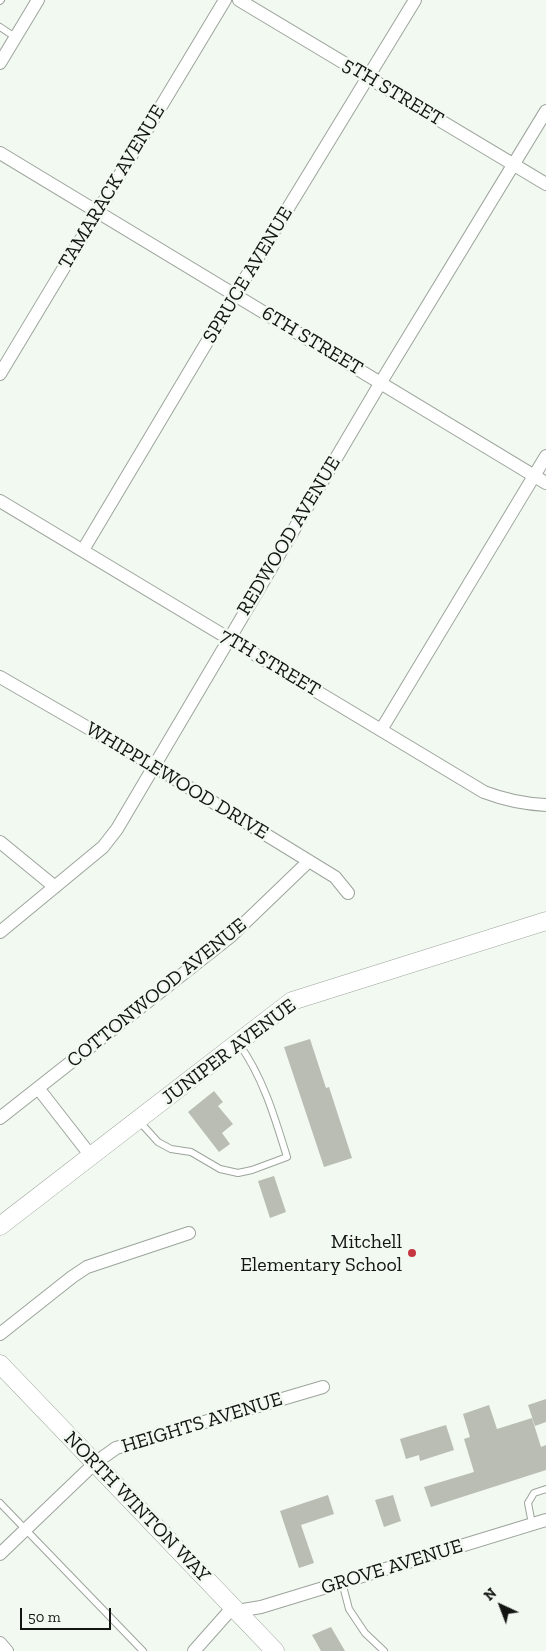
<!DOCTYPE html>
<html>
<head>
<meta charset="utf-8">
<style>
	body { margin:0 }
	#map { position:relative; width:546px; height:1651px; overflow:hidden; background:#f1f9f0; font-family:"Zilla Slab",serif }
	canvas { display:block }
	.north { position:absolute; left:476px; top:1581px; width:50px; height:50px; -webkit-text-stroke:4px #f1f9f0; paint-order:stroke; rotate:317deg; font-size:14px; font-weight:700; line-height:20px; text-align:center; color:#131512 }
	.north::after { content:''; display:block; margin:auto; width:18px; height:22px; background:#131512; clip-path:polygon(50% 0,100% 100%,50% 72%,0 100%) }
	.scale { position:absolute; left:20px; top:1608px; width:91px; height:22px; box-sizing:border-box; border:2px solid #131512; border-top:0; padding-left:6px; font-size:15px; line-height:18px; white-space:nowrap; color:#131512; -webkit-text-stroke:4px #f1f9f0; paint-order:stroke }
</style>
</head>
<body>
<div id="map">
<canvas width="546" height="1651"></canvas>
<div class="north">N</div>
<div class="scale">50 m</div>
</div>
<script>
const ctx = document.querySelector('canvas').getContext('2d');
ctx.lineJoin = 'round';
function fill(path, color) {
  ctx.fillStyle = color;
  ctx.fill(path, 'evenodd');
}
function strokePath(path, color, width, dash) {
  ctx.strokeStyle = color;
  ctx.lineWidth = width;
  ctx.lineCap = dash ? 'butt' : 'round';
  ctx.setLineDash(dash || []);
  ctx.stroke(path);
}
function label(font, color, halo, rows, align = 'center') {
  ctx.font = font + ' "Zilla Slab",serif';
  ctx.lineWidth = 5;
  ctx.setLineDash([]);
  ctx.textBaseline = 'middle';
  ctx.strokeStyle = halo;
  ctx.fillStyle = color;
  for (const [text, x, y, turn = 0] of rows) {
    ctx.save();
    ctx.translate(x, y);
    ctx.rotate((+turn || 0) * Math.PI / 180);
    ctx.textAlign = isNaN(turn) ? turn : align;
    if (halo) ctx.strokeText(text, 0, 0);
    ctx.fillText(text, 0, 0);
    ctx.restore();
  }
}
fill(new Path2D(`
	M310 1039 326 1088 329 1087 352 1158 324 1167 284 1047Z
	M214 1091 223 1102 218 1106 233 1124 222 1133 230 1144 219 1152 188 1112Z
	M274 1176 286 1212 270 1218 258 1181Z
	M546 1399V1422L535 1426 528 1405Z
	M489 1405 497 1429 532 1418 541 1447 546 1445V1470L431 1507 424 1487 474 1472 464 1439 470 1437 463 1414Z
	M446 1425 454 1450 420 1461 419 1455 406 1459 400 1439Z
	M328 1495 334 1514 301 1525 314 1563 299 1568 280 1511Z
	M393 1495 401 1521 384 1527 375 1500Z
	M331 1627 345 1651H321L312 1635Z`), '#babdb3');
const lane = new Path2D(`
	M0 1 1 0
	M0 27 15 37
	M139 1121 158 1142 171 1149 191 1152 220 1169 238 1173 252 1170 287 1157C275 1118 263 1077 239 1044
	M0 1503 143 1651
	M532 1524 528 1503 534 1493 546 1489
	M342 1582 349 1609 365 1633 384 1651`);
const street = new Path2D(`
	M239 0 546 184
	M0 63 38 0
	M0 153 546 483
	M0 374 225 0
	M0 501 484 792C505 800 524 804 546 805
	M83 550 235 295 415 0
	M0 677 154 766 335 877 348 893
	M381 730 546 456
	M0 842 55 887
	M0 932 103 847 117 829 381 382 546 111
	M38 1088 91 1156
	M0 1118 231 936 309 861
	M0 1334 72 1277 87 1267 189 1233
	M0 1554 95 1463 116 1448 323 1387
	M237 1611 261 1607 546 1520
	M0 1643 7 1651
	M194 1651 233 1607`);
const secondary = new Path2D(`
	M0 1226 292 1001 546 921
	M0 1364 275 1651`);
strokePath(lane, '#9ca49c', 8);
strokePath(street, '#9ca49c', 14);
strokePath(secondary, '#9ca49c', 19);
strokePath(lane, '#fff', 6);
strokePath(street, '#fff', 12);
strokePath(secondary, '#fff', 18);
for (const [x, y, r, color] of [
	[412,1253,5,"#c63641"]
]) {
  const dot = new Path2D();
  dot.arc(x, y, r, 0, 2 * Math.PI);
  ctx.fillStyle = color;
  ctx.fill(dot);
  strokePath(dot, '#f1f9f0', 2);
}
label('20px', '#131512', '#f1f9f0', [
	["5TH STREET",393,92,31],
	["TAMARACK AVENUE",112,187,-59],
	["SPRUCE AVENUE",248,275,-59],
	["6TH STREET",312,341,31],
	["REDWOOD AVENUE",289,536,-59],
	["7TH STREET",270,663,31],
	["WHIPPLEWOOD DRIVE",177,781,31],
	["COTTONWOOD AVENUE",157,993,-39],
	["JUNIPER AVENUE",229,1052,-37],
	["HEIGHTS AVENUE",202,1423,-17],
	["NORTH WINTON WAY",137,1507,46],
	["GROVE AVENUE",392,1567,-17]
]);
label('20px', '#131512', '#f1f9f0', [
	["Mitchell",402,1242],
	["Elementary School",402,1265]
], 'right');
</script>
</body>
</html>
